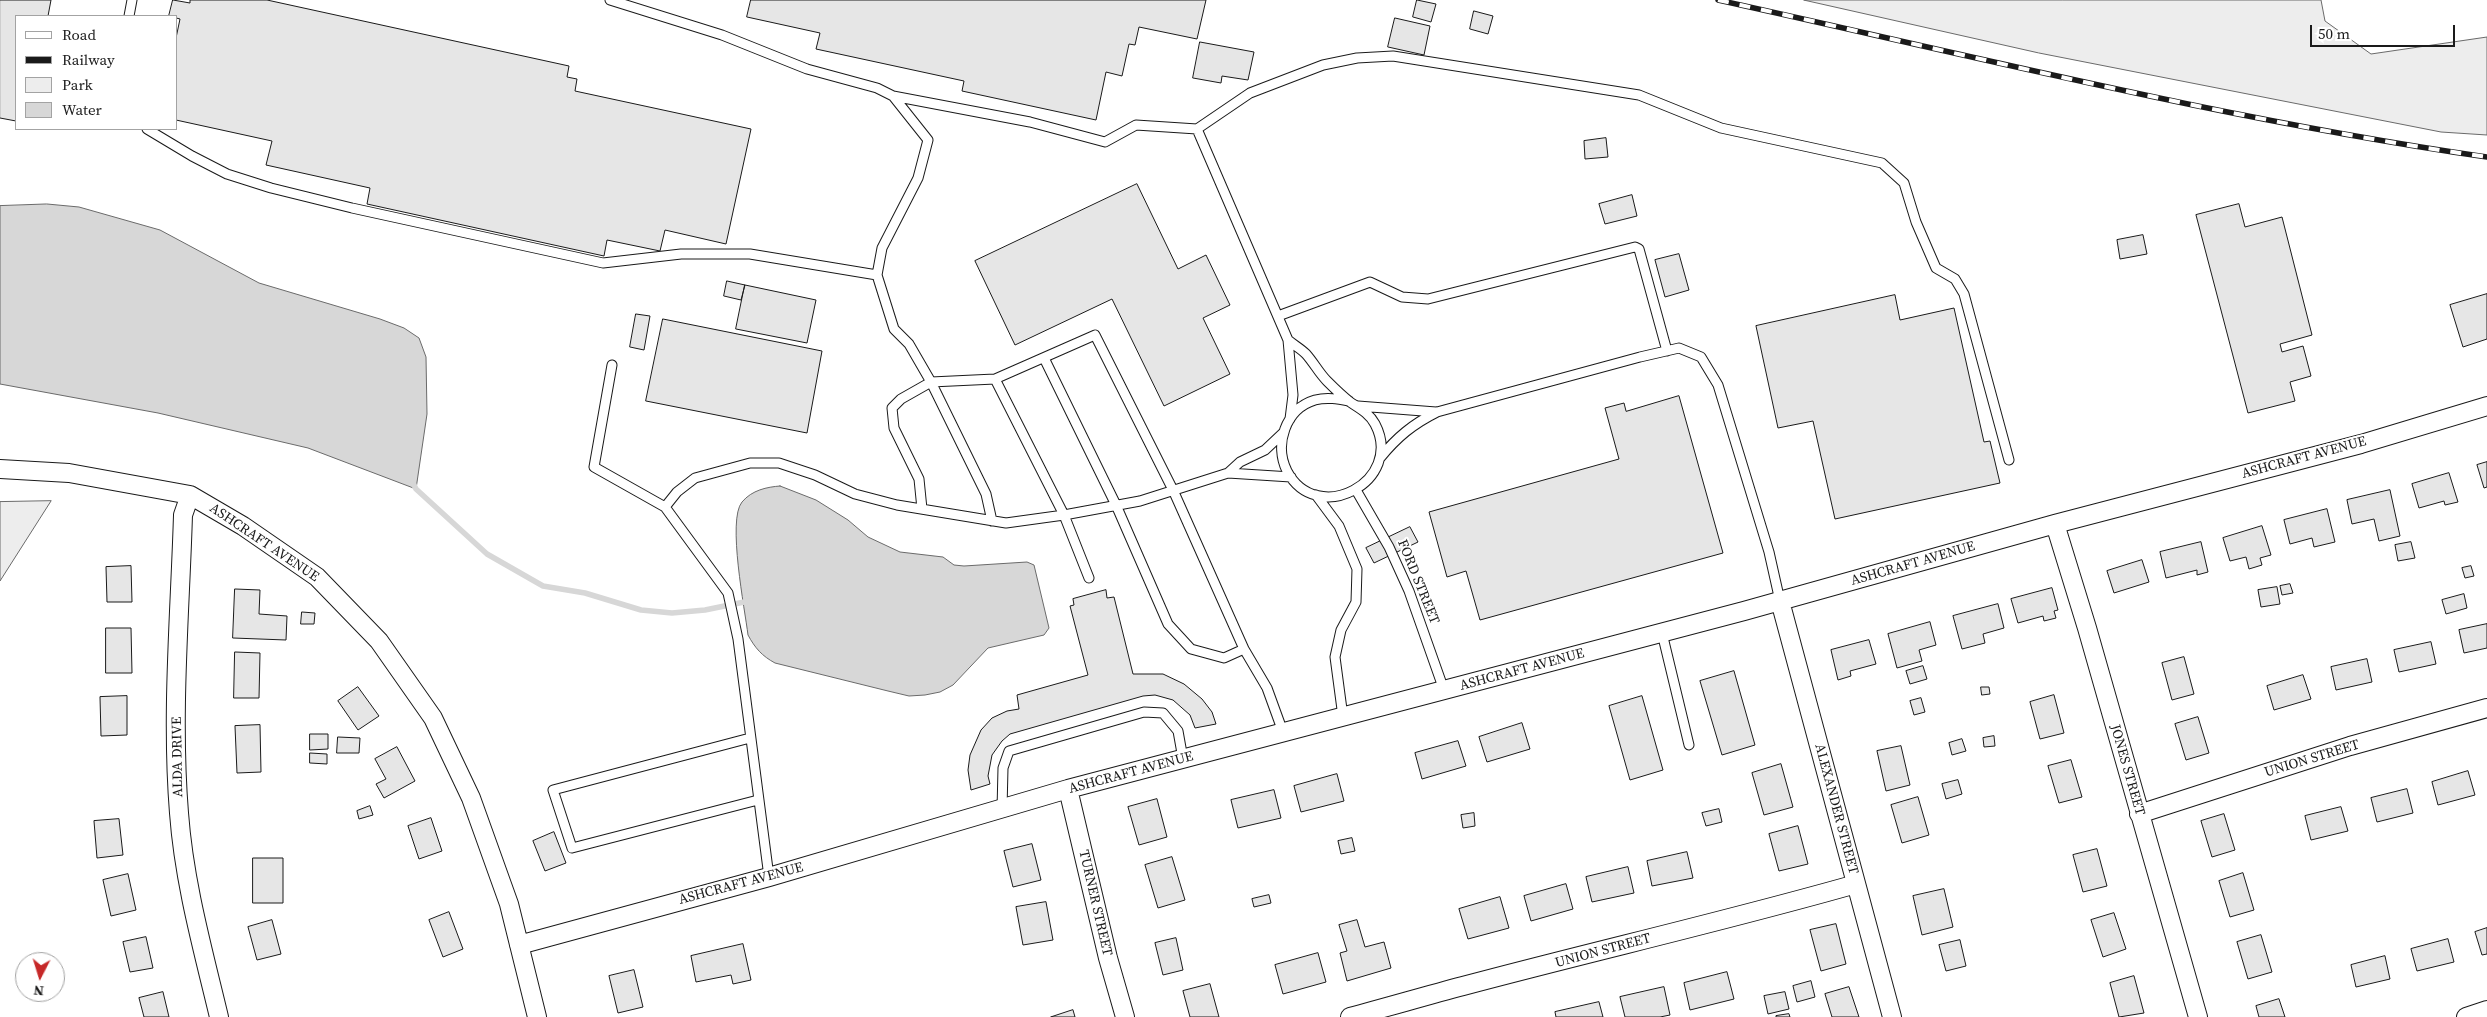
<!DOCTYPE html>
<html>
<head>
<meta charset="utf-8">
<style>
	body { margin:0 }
	#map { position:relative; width:2487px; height:1017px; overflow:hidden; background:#fff; font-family:"Source Serif 4",serif }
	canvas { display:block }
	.legend { position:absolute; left:15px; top:15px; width:162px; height:115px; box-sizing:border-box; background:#fff; border:1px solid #a3a3a3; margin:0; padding:6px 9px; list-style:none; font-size:15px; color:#1a1a1a }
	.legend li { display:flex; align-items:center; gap:10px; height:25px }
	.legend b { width:25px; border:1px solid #a3a3a3 }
	.north { position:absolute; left:15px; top:952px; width:50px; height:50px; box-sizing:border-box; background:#fff; border:1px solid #a3a3a3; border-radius:50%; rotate:185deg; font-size:14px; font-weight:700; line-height:20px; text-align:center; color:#1a1a1a }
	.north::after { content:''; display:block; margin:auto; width:18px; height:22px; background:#c62828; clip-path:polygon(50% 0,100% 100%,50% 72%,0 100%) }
	.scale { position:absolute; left:2310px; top:25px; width:145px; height:22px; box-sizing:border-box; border:2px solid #1a1a1a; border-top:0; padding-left:6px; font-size:15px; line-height:18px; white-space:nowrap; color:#1a1a1a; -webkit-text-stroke:4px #fff; paint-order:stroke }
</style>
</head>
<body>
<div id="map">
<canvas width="2487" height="1017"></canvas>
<ul class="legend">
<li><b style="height:6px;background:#fff"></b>Road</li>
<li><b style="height:6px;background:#1a1a1a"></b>Railway</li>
<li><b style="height:14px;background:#ededed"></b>Park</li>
<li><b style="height:14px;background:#d7d7d7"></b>Water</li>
</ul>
<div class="north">N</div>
<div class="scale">50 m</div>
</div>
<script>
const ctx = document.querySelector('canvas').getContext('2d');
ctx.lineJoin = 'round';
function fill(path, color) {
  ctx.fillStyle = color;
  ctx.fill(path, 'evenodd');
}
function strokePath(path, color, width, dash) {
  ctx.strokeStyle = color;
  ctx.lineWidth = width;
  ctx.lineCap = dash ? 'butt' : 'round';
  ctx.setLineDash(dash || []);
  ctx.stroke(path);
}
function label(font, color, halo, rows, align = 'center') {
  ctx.font = font + ' "Source Serif 4",serif';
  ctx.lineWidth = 4;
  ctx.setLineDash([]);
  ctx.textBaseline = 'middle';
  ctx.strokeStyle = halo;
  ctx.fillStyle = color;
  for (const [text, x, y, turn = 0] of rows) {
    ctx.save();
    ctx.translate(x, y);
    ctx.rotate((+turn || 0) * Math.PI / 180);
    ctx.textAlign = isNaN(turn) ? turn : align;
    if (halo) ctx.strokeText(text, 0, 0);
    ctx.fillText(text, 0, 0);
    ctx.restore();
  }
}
const green = new Path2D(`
	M1804 0H2321L2325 21 2371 54 2487 37V135L2441 132 2039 53Z
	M51 501 0 581V502Z`);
fill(green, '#ededed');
strokePath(green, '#6a6a6a', 1);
const water = new Path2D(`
	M47 204 79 207 160 230 259 283 380 319 404 328 419 338 426 357 427 414 416 489 308 448 158 413 0 384V206Z
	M780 486 816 500 848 520 868 537 900 552 943 557 954 565 964 566 1027 562 1034 565 1049 628 1044 635 988 648 953 685 940 692 925 695 909 696 888 691 775 663C762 656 755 648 748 635 745 610 727 520 742 502 752 490 767 487 780 486Z`);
fill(water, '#d7d7d7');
strokePath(water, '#6a6a6a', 1);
strokePath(new Path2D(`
	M413 483 416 489 487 554 543 586 585 593 641 610 672 613 705 610 749 601`), '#d7d7d7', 5.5);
const building = new Path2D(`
	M0 0H51L48 16H16V121L0 118Z
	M173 0 190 3V0H267L569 66 567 77 577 79 575 91 751 129 726 244 665 230 660 251 607 240 604 256 367 204 370 188 266 165 272 141 176 120V38L180 19 169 16Z
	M751 0H1206L1197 39 1139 27 1135 45 1129 44 1122 76 1106 72 1096 120 962 91 964 81 816 49 820 33 747 17Z
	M1417 0 1436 4 1431 22 1413 17Z
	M1474 11 1493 16 1488 34 1470 29Z
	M1395 18 1430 26 1424 55 1388 47Z
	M1200 42 1254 52 1248 80 1222 76 1221 83 1193 78Z
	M1606 138 1608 157 1585 159 1584 141Z
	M1137 184 1178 269 1206 255 1230 305 1203 318 1230 374 1164 406 1112 299 1015 345 975 261Z
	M1632 195 1637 216 1605 224 1599 204Z
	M2239 204 2245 227 2282 217 2312 335 2280 344 2282 352 2303 346 2311 376 2290 382 2295 401 2248 413 2196 215Z
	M2143 235 2147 254 2120 259 2117 240Z
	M1679 254 1689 290 1665 297 1655 260Z
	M727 281 745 285 741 300 724 296Z
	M745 285 816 300 807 343 736 329Z
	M2487 294V339L2463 347 2450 305Z
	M1895 295 1900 320 1954 308 1984 442 1990 441 2000 483 1835 519 1813 421 1778 428 1756 326Z
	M636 314 650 316 644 350 630 347Z
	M663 319 822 351 807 433 646 401Z
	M1679 396 1723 553 1480 620 1466 571 1447 577 1429 512 1619 459 1605 408 1624 403 1626 411Z
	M2487 462V487L2484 488 2477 465Z
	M2449 473 2458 502 2445 505 2444 501 2419 508 2412 484Z
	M2390 490 2400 536 2379 541 2374 519 2352 524 2347 500Z
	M2327 509 2335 542 2314 547 2312 538 2290 544 2284 520Z
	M2262 526 2271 555 2260 558 2262 565 2249 569 2246 557 2230 561 2223 538Z
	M1410 527 1418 542 1374 563 1366 548Z
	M2201 542 2208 572 2197 575V570L2166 578 2160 552Z
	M2411 542 2415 558 2398 561 2395 545Z
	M2142 560 2149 582 2114 593 2107 571Z
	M131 566 132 602H107L106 567Z
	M2471 566 2474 576 2465 578 2462 568Z
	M2290 584 2293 593 2282 595 2280 586Z
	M2277 587 2280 604 2261 607 2258 590Z
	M2052 588 2058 610 2054 611 2056 618 2044 621 2043 616 2018 623 2011 599Z
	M235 589 260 590 259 614 287 616 286 640 233 638Z
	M1106 590 1107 598 1114 597 1133 674H1163L1184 684 1202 699 1212 712 1216 724 1195 728 1190 715 1173 700 1155 695 1143 696 1010 734 1002 741 992 755 988 776 990 784 971 790 968 770 970 755 981 730 992 718 1007 711 1019 709 1017 695 1088 675 1070 606 1074 605 1073 599Z
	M2464 594 2467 608 2446 614 2442 600Z
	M1998 604 2004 628 1983 634 1985 643 1962 649 1953 616Z
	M302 612 315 613 314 624H301Z
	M1930 622 1936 645 1919 650 1922 661 1897 668 1888 634Z
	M2487 624V648L2464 653 2459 630Z
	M106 628H131L132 673H106Z
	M1869 640 1876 664 1850 671 1851 676 1838 680 1831 650Z
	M2431 642 2436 664 2399 672 2394 650Z
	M235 652 260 653 259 698H234Z
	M2184 657 2194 694 2172 700 2162 663Z
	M2367 659 2372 682 2336 690 2331 667Z
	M1923 666 1927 679 1910 684 1906 671Z
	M1734 671 1755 745 1722 755 1700 681Z
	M2303 675 2311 699 2274 710 2267 686Z
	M358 687 379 716 358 730 338 701Z
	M1981 687H1989L1990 694 1982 695Z
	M2054 695 2064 733 2040 739 2030 702Z
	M127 696V735L101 736 100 697Z
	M1642 696 1663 770 1630 780 1609 706Z
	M1921 698 1925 712 1914 715 1910 701Z
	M2198 717 2209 753 2186 760 2175 724Z
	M1522 723 1530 749 1487 762 1479 737Z
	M260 725 261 772 237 773 235 726Z
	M310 734H328V749L310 750Z
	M1994 736 1995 746 1984 747 1983 738Z
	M338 737 360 738 359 753H337Z
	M1962 739 1966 751 1952 755 1949 743Z
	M1458 741 1466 766 1422 779 1415 753Z
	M1901 746 1910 785 1886 791 1877 751Z
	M397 747 415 781 384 798 376 784 386 779 375 759Z
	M310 753 327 754V764L310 763Z
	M2071 760 2082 797 2059 803 2048 766Z
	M1781 764 1793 807 1764 815 1752 773Z
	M2468 771 2475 795 2438 805 2432 782Z
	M1337 774 1344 801 1301 812 1294 786Z
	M1958 780 1962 794 1946 799 1942 784Z
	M2407 789 2413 813 2377 822 2371 798Z
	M1274 790 1281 818 1238 828 1231 800Z
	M1918 797 1929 835 1902 843 1891 805Z
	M1157 799 1167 837 1139 845 1128 807Z
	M370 806 373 815 359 819 357 811Z
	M2341 807 2348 831 2311 840 2305 816Z
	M1719 809 1722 822 1706 826 1702 813Z
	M1474 813 1475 826 1463 828 1461 815Z
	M2224 814 2235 850 2212 857 2201 821Z
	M431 818 442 851 419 859 408 826Z
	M119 819 123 855 97 858 94 821Z
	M1798 826 1808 864 1779 871 1769 834Z
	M554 832 566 863 545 871 533 841Z
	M1352 838 1355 851 1341 854 1338 841Z
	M1032 844 1041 880 1013 887 1004 851Z
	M2097 849 2107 886 2083 892 2073 855Z
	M1687 852 1693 878 1652 886 1647 861Z
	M1172 857 1185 900 1158 908 1145 865Z
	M253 858H283V903H253Z
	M1628 867 1634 893 1592 902 1586 877Z
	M2243 873 2254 910 2230 917 2219 881Z
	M128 874 136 910 111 916 103 880Z
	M1566 884 1573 909 1531 921 1524 896Z
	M1944 889 1953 927 1922 935 1913 896Z
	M1269 895 1271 903 1254 907 1252 899Z
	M1500 897 1509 928 1468 939 1459 909Z
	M1046 902 1053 940 1023 945 1016 907Z
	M449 912 463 949 443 957 429 920Z
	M2114 913 2126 949 2103 957 2091 920Z
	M272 920 281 954 257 960 248 927Z
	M1357 920 1365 947 1384 942 1391 968 1347 981 1340 953 1347 951 1339 925Z
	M1836 924 1846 964 1821 971 1810 930Z
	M2487 928V954L2482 955 2475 932Z
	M2261 935 2272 972 2248 979 2237 942Z
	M146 937 153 968 130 972 123 942Z
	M1176 938 1183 970 1163 975 1155 943Z
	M2448 939 2454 962 2417 971 2411 949Z
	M1960 940 1966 966 1946 971 1939 945Z
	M743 944 751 980 733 984 731 975 696 982 691 956Z
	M1318 953 1326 982 1283 994 1275 965Z
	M2385 956 2390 979 2356 987 2351 965Z
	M634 970 643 1007 618 1013 609 976Z
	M1727 972 1734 999 1690 1010 1684 983Z
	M2134 976 2144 1013 2119 1017 2110 983Z
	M1811 981 1815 997 1797 1002 1793 986Z
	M1210 984 1219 1017H1190L1183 991Z
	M1664 987 1670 1015 1660 1017H1625L1620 997Z
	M1849 987 1859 1017H1832L1825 994Z
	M163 992 169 1017H144L139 998Z
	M1785 992 1789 1009 1768 1014 1764 996Z
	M2279 999 2285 1017H2259L2256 1006Z
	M1599 1002 1603 1017H1556L1555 1012Z
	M1073 1010 1075 1017H1051Z
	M1789 1014 1790 1017H1776V1016Z`);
fill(building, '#e6e6e6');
strokePath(building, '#1a1a1a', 1);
const lane = new Path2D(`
	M610 0 722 35 807 69 877 88 893 96 1030 122 1105 142 1136 125 1197 129 1250 93 1323 65 1357 58 1393 56 1639 95 1721 128 1882 163 1904 183 1916 222 1936 268 1955 279 1964 294 2009 460
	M129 16 132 0
	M893 96 928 140 918 178 882 248 877 275 894 329 909 344 931 382 986 494 992 521
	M147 129 192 156 227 174 271 188 352 208 603 263 681 254H750L877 275
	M1197 129 1288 340 1293 395 1290 419
	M1278 316 1370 282 1402 297 1428 299 1635 247 1639 249 1667 351
	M1288 340C1294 345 1301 349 1306 354 1314 363 1319 373 1327 381 1334 388 1342 396 1350 402 1359 408 1369 413 1375 424 1405 481 1317 528 1287 471 1274 445 1285 409 1315 400 1327 397 1338 399 1349 401
	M1044 358 1116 505 1168 624 1191 649 1224 658 1244 649
	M612 365 594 467 665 507 728 593 738 639 769 877
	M995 379 1064 515 1089 578
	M1358 406 1436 412
	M1380 458C1397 437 1413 424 1437 412L1640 357 1679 348 1701 357 1718 385 1769 552 1780 601
	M1228 473 1240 462 1265 450 1283 433
	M1356 490 1389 547 1409 591 1444 690
	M1316 495 1339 526 1357 569 1356 602 1341 630 1335 657 1343 717
	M665 507 677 492 695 478 750 463H779L815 475 855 494 897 505 1006 523 1064 515 1140 501 1228 473 1291 477
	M922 509 919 479 894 428 892 408 901 399 931 382 995 379 1095 335 1173 490 1244 649 1267 688 1283 732
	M1662 633 1689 745
	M750 738 553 790 572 848 758 800
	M1002 810 1003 768 1009 751 1144 712 1163 713 1178 731 1183 759`);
const street = new Path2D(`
	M0 469 69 473 190 495 243 526 317 577 379 641 433 718 471 798 509 904 537 1017
	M190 495 183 515C180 614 171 714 179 813 184 882 203 950 219 1017
	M2055 524 2087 628 2198 1017
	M1780 601 1892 1017
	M1068 789 1108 958 1125 1017
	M2139 814 2350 746 2487 708
	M519 945 769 877 1068 789 1744 611 2055 524 2361 444 2487 406
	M1350 1017C1388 1007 1425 996 1463 986 1594 951 1726 921 1856 884
	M2466 1017 2487 1010`);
strokePath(lane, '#1a1a1a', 11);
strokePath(street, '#1a1a1a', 20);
strokePath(lane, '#fff', 9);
strokePath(street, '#fff', 18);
const rail = new Path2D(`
	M1718 0C1973 56 2228 120 2487 157`);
strokePath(rail, '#1a1a1a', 5.5);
strokePath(rail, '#fff', 4, [11]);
label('14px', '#1a1a1a', '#fff', [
	["ASHCRAFT AVENUE",2304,458,-15],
	["ASHCRAFT AVENUE",264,543,34],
	["ASHCRAFT AVENUE",1913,564,-16],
	["FORD STREET",1418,582,68],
	["ASHCRAFT AVENUE",1522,670,-15],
	["ALDA DRIVE",178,757,-91],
	["UNION STREET",2312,759,-17],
	["JONES STREET",2127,770,74],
	["ASHCRAFT AVENUE",1131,773,-15],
	["ALEXANDER STREET",1836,809,75],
	["ASHCRAFT AVENUE",741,884,-15],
	["TURNER STREET",1095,903,77],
	["UNION STREET",1603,951,-15]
]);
</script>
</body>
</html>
